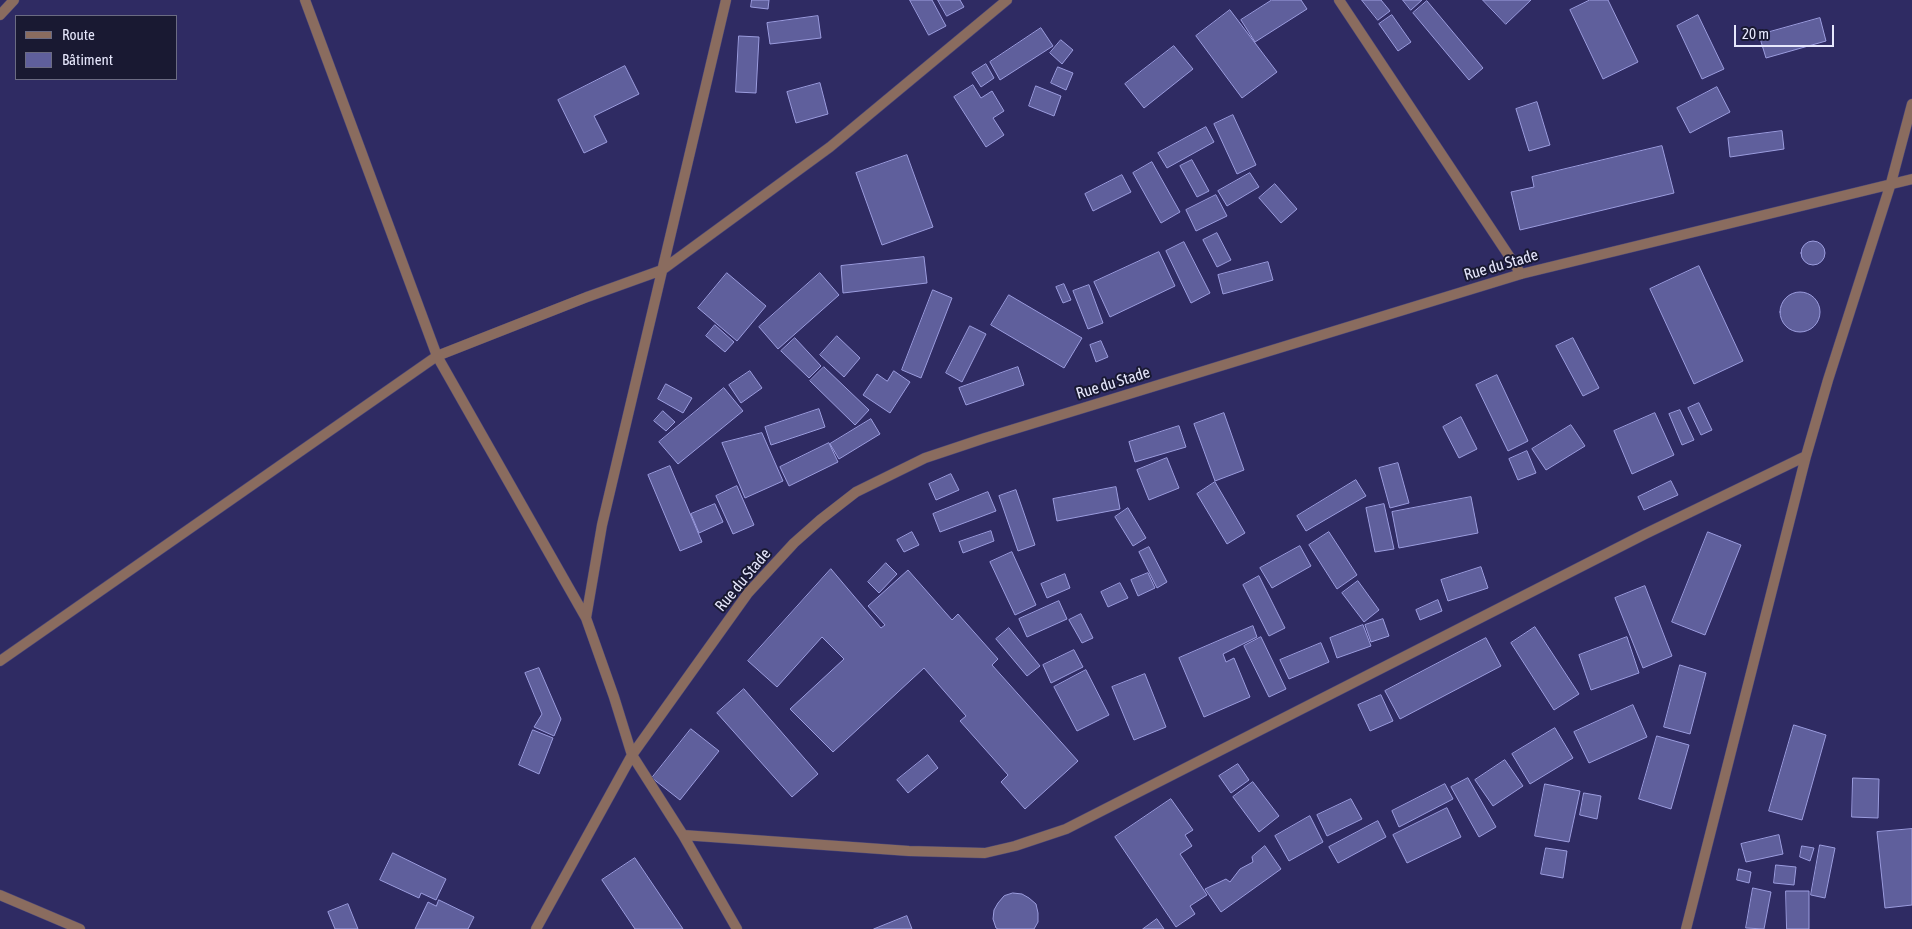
<!DOCTYPE html>
<html>
<head>
<meta charset="utf-8">
<style>
	body { margin:0 }
	#map { position:relative; width:1912px; height:929px; overflow:hidden; background:#2f2b63; font-family:"Asap Condensed",sans-serif }
	canvas { display:block }
	.legend { position:absolute; left:15px; top:15px; width:162px; height:65px; box-sizing:border-box; background:#191932; border:1px solid #6b6b83; margin:0; padding:6px 9px; list-style:none; font-size:15px; color:#e6e7fc }
	.legend li { display:flex; align-items:center; gap:10px; height:25px }
	.legend b { width:25px; border:1px solid #6b6b83 }
	.scale { position:absolute; left:1734px; top:25px; width:100px; height:22px; box-sizing:border-box; border:2px solid #e6e7fc; border-top:0; padding-left:6px; font-size:15px; line-height:18px; white-space:nowrap; color:#e6e7fc; -webkit-text-stroke:4px #191932; paint-order:stroke }
</style>
</head>
<body>
<div id="map">
<canvas width="1912" height="929"></canvas>
<ul class="legend">
<li><b style="height:6px;background:#8a6c5f"></b>Route</li>
<li><b style="height:14px;background:#5f5f9c"></b>Bâtiment</li>
</ul>
<div class="scale">20 m</div>
</div>
<script>
const ctx = document.querySelector('canvas').getContext('2d');
ctx.lineJoin = 'round';
function fill(path, color) {
  ctx.fillStyle = color;
  ctx.fill(path, 'evenodd');
}
function strokePath(path, color, width, dash) {
  ctx.strokeStyle = color;
  ctx.lineWidth = width;
  ctx.lineCap = dash ? 'butt' : 'round';
  ctx.setLineDash(dash || []);
  ctx.stroke(path);
}
function label(font, color, halo, rows, align = 'center') {
  ctx.font = font + ' "Asap Condensed",sans-serif';
  ctx.lineWidth = 4;
  ctx.setLineDash([]);
  ctx.textBaseline = 'middle';
  ctx.strokeStyle = halo;
  ctx.fillStyle = color;
  for (const [text, x, y, turn = 0] of rows) {
    ctx.save();
    ctx.translate(x, y);
    ctx.rotate((+turn || 0) * Math.PI / 180);
    ctx.textAlign = isNaN(turn) ? turn : align;
    if (halo) ctx.strokeText(text, 0, 0);
    ctx.fillText(text, 0, 0);
    ctx.restore();
  }
}
const building = new Path2D(`
	M752 0H769L768 9 751 7Z
	M910 0H932L946 26 929 35Z
	M938 0H960L964 7 947 16Z
	M1272 0H1301L1307 9 1255 42 1241 20Z
	M1362 0H1381L1390 11 1378 20Z
	M1403 0H1422L1411 10Z
	M1483 0H1531L1506 24Z
	M1590 0H1608L1638 62 1603 79 1570 10Z
	M1427 1 1483 68 1469 80 1413 13Z
	M1230 10 1277 72 1242 98 1196 36Z
	M1392 15 1411 42 1398 51 1379 24Z
	M1698 15 1724 69 1702 79 1677 26Z
	M818 16 821 38 770 44 767 23Z
	M1820 18 1826 41 1766 58 1759 35Z
	M1041 28 1053 46 1000 80 990 62Z
	M739 36 759 37 756 93 736 92Z
	M1061 40 1073 50 1062 64 1050 53Z
	M1174 46 1193 69 1144 108 1125 84Z
	M986 64 994 78 981 87 972 73Z
	M625 66 639 94 594 116 607 142 584 153 558 100Z
	M1058 67 1073 73 1066 90 1051 83Z
	M820 83 828 114 796 123 787 92Z
	M973 85 981 98 992 91 1004 111 993 118 1004 135 986 147 954 97Z
	M1036 86 1061 96 1054 116 1029 106Z
	M1717 87 1730 112 1690 133 1677 108Z
	M1537 102 1550 145 1529 151 1516 109Z
	M1233 115 1256 165 1237 174 1214 124Z
	M1206 127 1214 142 1167 168 1158 153Z
	M1782 131 1784 149 1730 157 1728 138Z
	M1662 146 1674 193 1520 230 1511 192 1534 187 1532 177Z
	M907 155 933 227 882 245 856 173Z
	M1192 160 1209 191 1197 197 1180 166Z
	M1152 162 1180 212 1161 223 1133 173Z
	M1250 173 1259 187 1227 206 1218 191Z
	M1122 175 1131 192 1093 211 1085 194Z
	M1275 184 1297 209 1281 223 1259 198Z
	M1216 195 1227 216 1196 231 1186 210Z
	M1217 233 1231 260 1217 267 1203 240Z
	M1801 253a12 12 0 1 1 24 0a12 12 0 1 1-24 0Z
	M1184 242 1210 293 1191 303 1166 251Z
	M1159 252 1175 286 1110 317 1094 282Z
	M924 257 927 283 843 293 841 266Z
	M1268 262 1273 280 1223 294 1218 275Z
	M1699 266 1743 361 1694 384 1650 289Z
	M727 273 766 306 737 341 698 308Z
	M820 273 839 295 778 349 759 327Z
	M1064 284 1071 300 1063 303 1056 287Z
	M1089 285 1103 323 1088 329 1073 291Z
	M933 290 952 298 921 378 902 370Z
	M1780 312a20 20 0 1 1 40 0a20 20 0 1 1-40 0Z
	M1009 295 1082 338 1064 368 991 325Z
	M715 325 734 342 725 352 706 336Z
	M970 326 986 334 962 382 946 373Z
	M837 336 860 358 844 377 820 355Z
	M795 338 821 366 809 378 781 351Z
	M1573 338 1599 388 1583 396 1556 346Z
	M1101 341 1108 357 1096 362 1090 345Z
	M824 367 869 410 855 425 810 381Z
	M1018 367 1024 385 966 405 959 388Z
	M750 371 762 388 741 403 729 385Z
	M894 371 910 382 890 413 863 395 877 374 887 381Z
	M1497 375 1528 441 1508 451 1476 385Z
	M666 384 692 398 683 413 658 399Z
	M724 388 743 411 678 464 659 442Z
	M1699 403 1712 430 1701 435 1688 408Z
	M819 409 825 427 771 445 765 427Z
	M1680 410 1694 440 1682 445 1669 414Z
	M663 411 675 422 666 431 654 421Z
	M1224 413 1244 470 1215 481 1194 424Z
	M1655 413 1674 455 1632 474 1614 431Z
	M1461 417 1477 449 1459 458 1443 427Z
	M871 419 880 434 839 459 830 444Z
	M1571 425 1585 446 1546 470 1532 449Z
	M1179 426 1186 447 1135 462 1129 442Z
	M762 433 783 481 745 498 722 443Z
	M829 443 838 462 789 486 780 467Z
	M1527 451 1536 473 1518 480 1509 459Z
	M1167 458 1179 488 1149 500 1137 470Z
	M1398 463 1409 503 1390 508 1379 468Z
	M670 466 702 542 680 551 648 475Z
	M951 474 959 490 936 500 929 484Z
	M1356 480 1366 496 1306 531 1297 516Z
	M1671 481 1678 495 1644 510 1638 497Z
	M1215 482 1245 533 1227 544 1197 494Z
	M737 486 754 525 733 534 716 496Z
	M1116 487 1120 509 1057 521 1053 499Z
	M1016 490 1035 545 1018 551 999 496Z
	M988 492 996 511 940 532 933 514Z
	M1471 497 1478 533 1399 548 1392 512Z
	M715 504 723 522 699 533 691 514Z
	M1384 504 1394 549 1375 552 1366 508Z
	M1128 508 1146 538 1133 546 1115 517Z
	M991 531 994 541 963 553 959 542Z
	M912 532 919 545 904 552 897 540Z
	M1329 532 1357 575 1337 589 1309 545Z
	M1708 532 1741 545 1705 635 1672 622Z
	M1300 546 1311 566 1272 588 1260 568Z
	M1149 547 1167 582 1157 588 1139 552Z
	M1012 552 1036 605 1015 615 990 562Z
	M886 563 897 574 879 593 868 582Z
	M1481 567 1488 588 1448 601 1441 580Z
	M831 569 881 628 885 625 868 606 908 570 952 620 958 614 998 659 992 665 1078 761 1025 809 1001 782 1008 775 960 721 966 716 924 668 833 752 790 709 844 659 822 637 777 687 748 661Z
	M1148 573 1155 588 1138 596 1131 580Z
	M1065 574 1070 588 1047 598 1041 584Z
	M1259 576 1285 628 1269 636 1243 585Z
	M1358 581 1379 610 1364 622 1342 593Z
	M1120 583 1128 598 1108 607 1101 592Z
	M1645 586 1672 656 1643 668 1615 598Z
	M1438 600 1442 611 1420 620 1416 610Z
	M1059 601 1067 619 1027 637 1019 619Z
	M1081 614 1093 638 1082 643 1069 620Z
	M1383 619 1389 636 1371 642 1365 625Z
	M1363 625 1371 646 1337 658 1330 638Z
	M1253 626 1257 637 1223 654 1226 662 1234 658 1250 697 1204 717 1179 658Z
	M1535 627 1579 694 1554 710 1511 643Z
	M1009 628 1040 666 1027 676 996 639Z
	M1261 637 1286 689 1269 697 1244 646Z
	M1627 637 1639 673 1591 690 1579 655Z
	M1486 638 1501 666 1400 719 1385 691Z
	M1321 643 1329 662 1289 679 1280 660Z
	M1074 650 1083 667 1051 683 1043 665Z
	M1680 665 1706 673 1690 734 1664 727Z
	M539 668 561 719 554 736 534 727 542 714 525 673Z
	M1086 670 1109 715 1077 731 1054 687Z
	M1145 674 1166 727 1134 740 1112 687Z
	M744 689 818 774 792 797 717 713Z
	M1381 695 1393 721 1370 731 1358 705Z
	M1633 705 1647 737 1589 763 1574 732Z
	M1794 725 1826 735 1802 820 1769 811Z
	M1555 728 1573 758 1530 784 1512 754Z
	M691 729 719 751 680 800 652 778Z
	M533 730 553 738 539 774 519 765Z
	M1657 736 1689 745 1671 809 1639 799Z
	M928 755 938 768 908 793 897 780Z
	M1505 760 1523 786 1493 806 1475 780Z
	M1238 764 1249 780 1231 793 1219 776Z
	M1468 778 1496 827 1479 837 1451 787Z
	M1853 778 1879 779 1878 818 1852 817Z
	M1253 782 1279 816 1259 832 1233 797Z
	M1445 784 1453 799 1399 827 1392 811Z
	M1545 784 1580 791 1569 842 1535 836Z
	M1584 793 1601 796 1597 819 1580 815Z
	M1171 799 1193 830 1185 835 1192 846 1180 854 1207 895 1190 906 1195 914 1176 927 1115 837Z
	M1351 799 1362 819 1327 836 1317 815Z
	M1447 808 1461 837 1407 863 1393 835Z
	M1310 816 1323 842 1289 861 1275 836Z
	M1378 821 1386 837 1338 863 1329 847Z
	M1912 829V905L1885 908 1877 832Z
	M1779 835 1783 854 1746 862 1741 844Z
	M1820 845 1835 848 1825 898 1811 895Z
	M1265 846 1281 869 1221 912 1205 889 1226 879 1230 882 1240 869 1253 862 1252 857Z
	M1802 846 1814 848 1810 861 1800 857Z
	M1546 848 1567 851 1563 878 1541 874Z
	M393 853 446 879 436 900 421 893 419 898 380 880Z
	M635 858 683 929H635L602 880Z
	M1776 865 1796 867 1794 885 1774 883Z
	M1739 869 1751 872 1749 883 1737 880Z
	M1753 888 1771 892 1764 929 1746 928Z
	M1786 891H1809V929H1787Z
	M1013 893 1022 894 1029 898 1036 904 1038 913V922L1034 929H998L996 928 993 919 994 910 998 903 1004 896Z
	M439 900 474 917 468 929H415L428 902 436 906Z
	M348 904 358 929H335L328 912Z
	M907 916 912 929H874Z
	M1157 919 1164 929H1143Z`);
fill(building, '#5f5f9c');
strokePath(building, '#9b9cde', 1);
const minor = new Path2D(`
	M305 0 437 356 586 618
	M726 0 602 525 586 618 614 697 632 755 683 835 737 929
	M1339 0 1521 274
	M0 15 14 0
	M0 661 437 356 587 297 662 270 830 147 1007 0
	M683 835 909 851 985 853 1015 846 1066 829 1645 534 1806 456
	M0 895 80 929
	M536 929 632 755 748 593 794 543 820 520 856 492 925 458 985 438 1521 274 1912 179
	M1686 929 1806 456 1828 380 1891 183 1912 104`);
strokePath(minor, '#494578', 11);
strokePath(minor, '#8a6c5f', 10);
label('16px', '#e6e7fc', '#191932', [
	["Rue du Stade",1501,265,-16],
	["Rue du Stade",1113,383,-17],
	["Rue du Stade",743,580,-50]
]);
</script>
</body>
</html>
